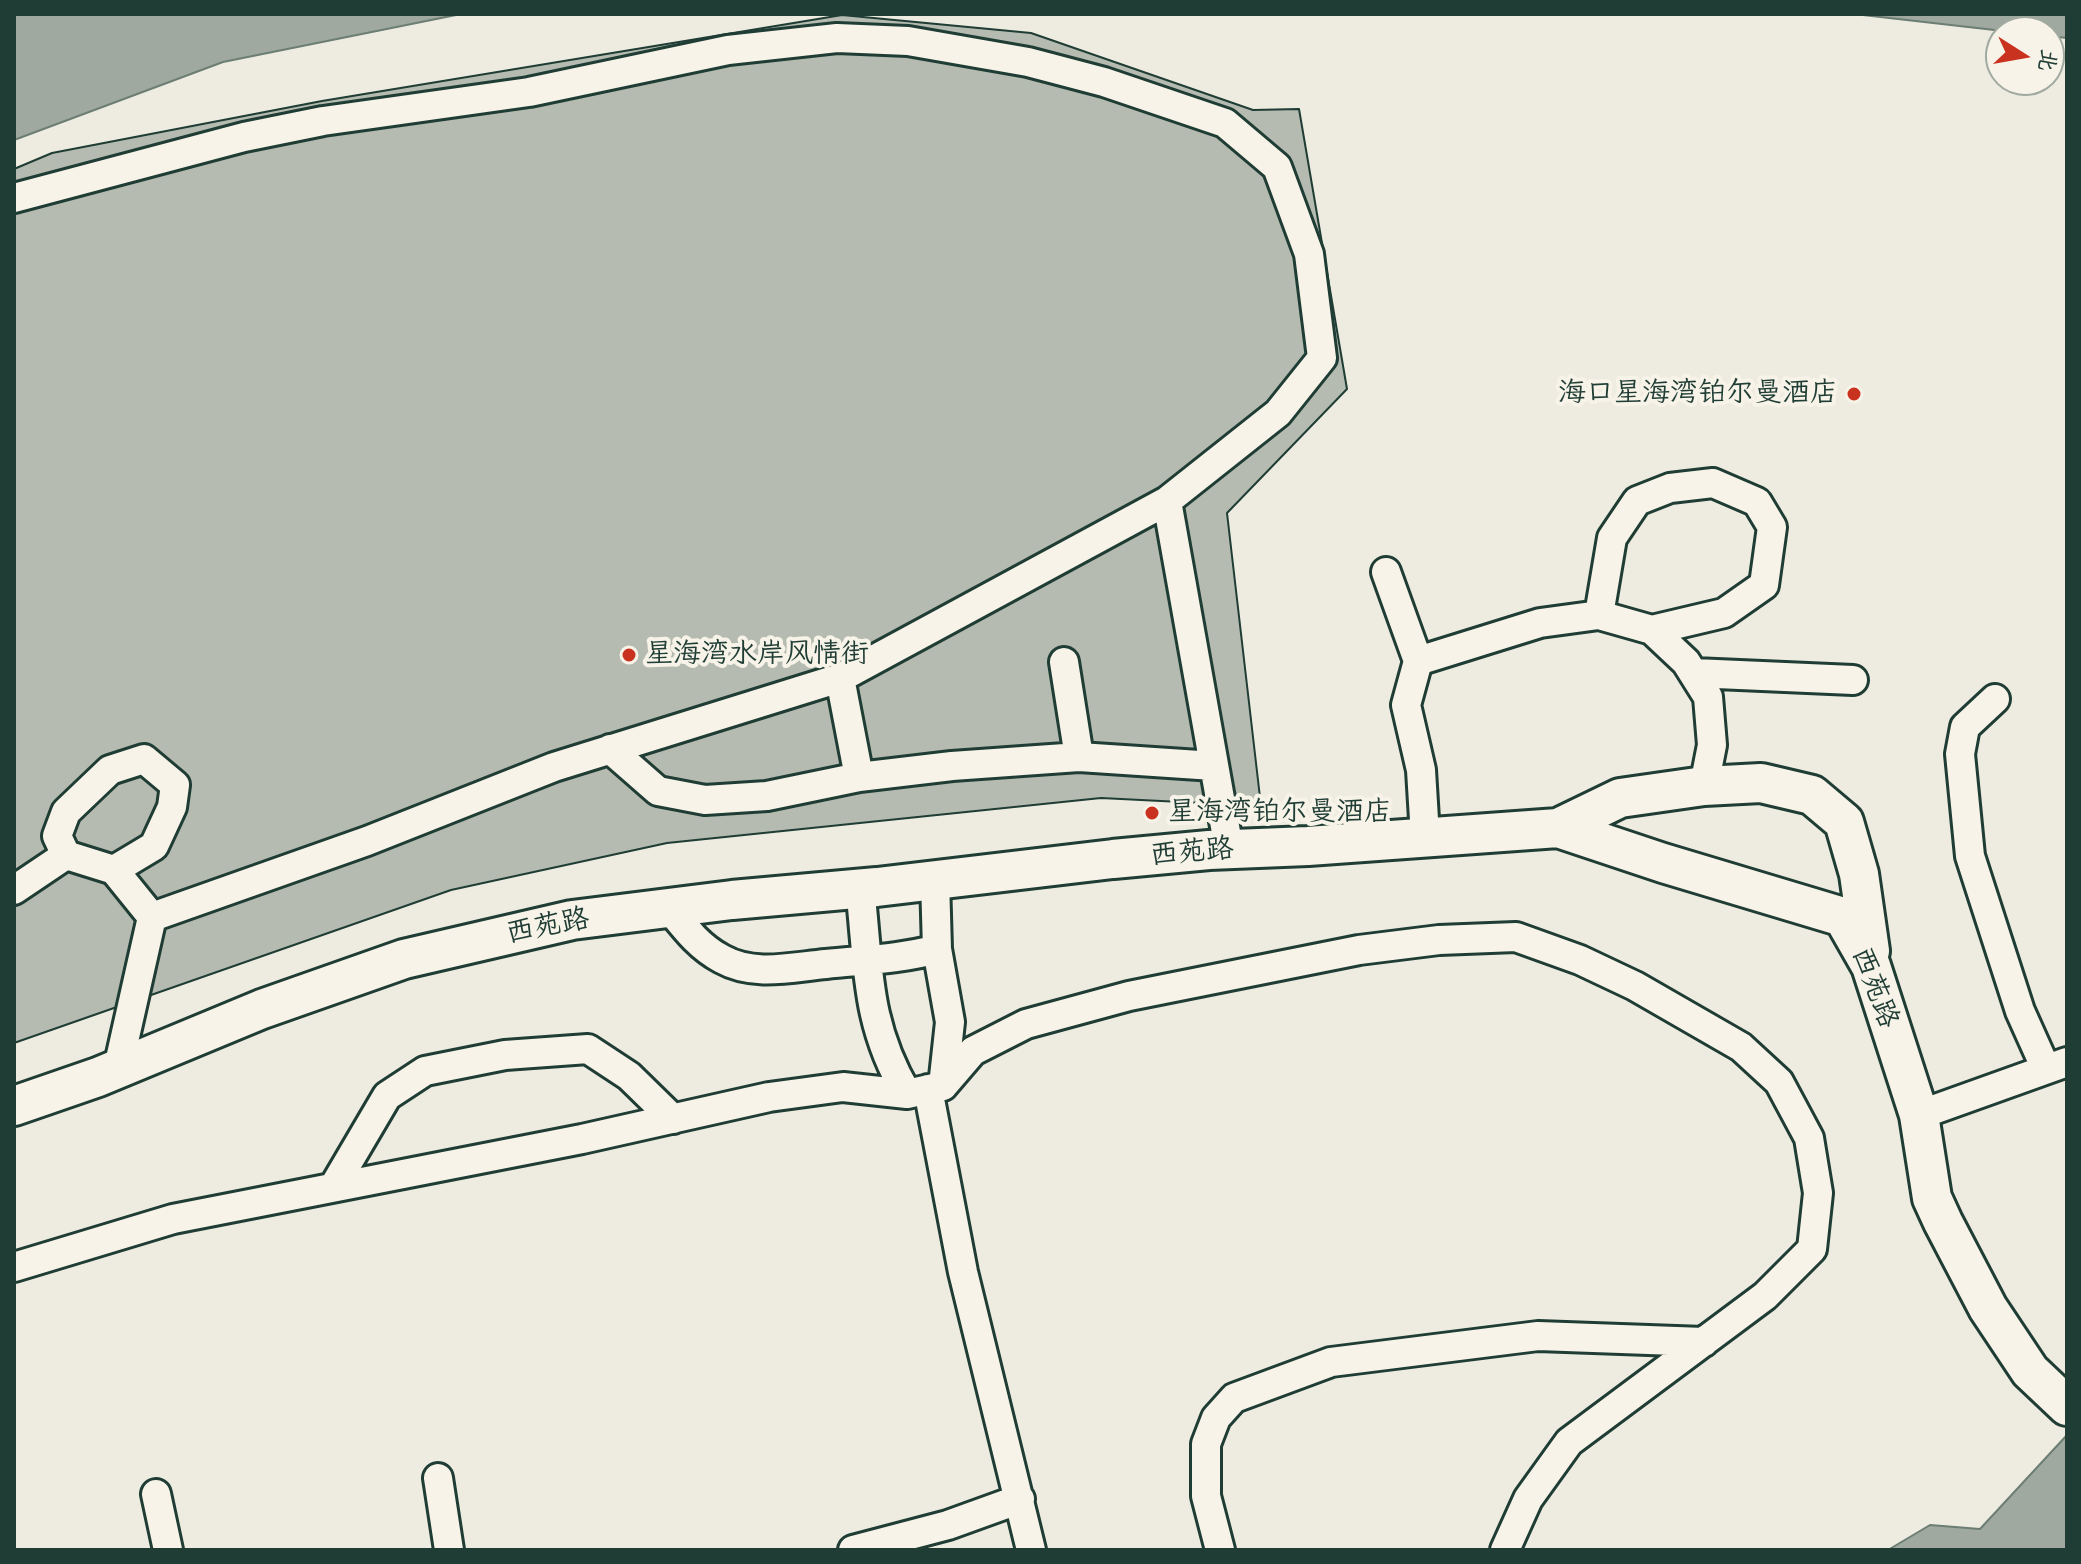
<!DOCTYPE html>
<html>
<head>
<meta charset="utf-8">
<style>
	body { margin:0 }
	#map { position:relative; width:2081px; height:1564px; overflow:hidden; background:#eeece1; font-family:"Balsamiq Sans","LXGW WenKai TC",sans-serif }
	canvas { display:block }
	.frame { position:absolute; inset:0; border:16px solid #1f3d34; pointer-events:none }
	.north { position:absolute; left:1985px; top:16px; width:80px; height:80px; box-sizing:border-box; background:#f7f3e8; border:2px solid #a1aaa0; border-radius:50%; rotate:101deg; font-size:22px; font-weight:700; line-height:32px; text-align:center; color:#1f3d34 }
	.north::after { content:''; display:block; margin:auto; width:28px; height:36px; background:#c8321e; clip-path:polygon(50% 0,100% 100%,50% 72%,0 100%) }
</style>
</head>
<body>
<div id="map">
<canvas width="2081" height="1564"></canvas>
<div class="frame"></div>
<div class="north">北</div>
</div>
<script>
const ctx = document.querySelector('canvas').getContext('2d');
ctx.lineJoin = 'round';
function fill(path, color) {
  ctx.fillStyle = color;
  ctx.fill(path, 'evenodd');
}
function strokePath(path, color, width, dash) {
  ctx.strokeStyle = color;
  ctx.lineWidth = width;
  ctx.lineCap = dash ? 'butt' : 'round';
  ctx.setLineDash(dash || []);
  ctx.stroke(path);
}
function label(font, color, halo, rows, align = 'center') {
  ctx.font = font + ' "Balsamiq Sans","LXGW WenKai TC",sans-serif';
  ctx.lineWidth = 8;
  ctx.setLineDash([]);
  ctx.textBaseline = 'middle';
  ctx.strokeStyle = halo;
  ctx.fillStyle = color;
  for (const [text, x, y, turn = 0] of rows) {
    ctx.save();
    ctx.translate(x, y);
    ctx.rotate((+turn || 0) * Math.PI / 180);
    ctx.textAlign = isNaN(turn) ? turn : align;
    if (halo) ctx.strokeText(text, 0, 0);
    ctx.fillText(text, 0, 0);
    ctx.restore();
  }
}
const water = new Path2D(`
	M14 14H461L223 62 14 140Z
	M1854 14H2067V38L2049 36V32H2012Z
	M2067 1435V1550H1888L1930 1525 1980 1529Z`);
fill(water, '#9fa99f');
strokePath(water, '#6c7e74', 2);
const building = new Path2D(`
	M842 15 1031 33 1253 110 1299 109 1347 389 1227 513 1261 806 1101 798 667 843 451 890 14 1043V169L52 153 322 101Z`);
fill(building, '#b5bbb0');
strokePath(building, '#1f3d34', 2);
const street = new Path2D(`
	M14 198 244 137 323 121 529 92 728 50 837 38 908 41 1028 62 1104 82 1225 123 1277 167 1309 254 1322 358 1278 413 1167 501 1229 849
	M1386 572 1418 661
	M1599 615 1612 538 1637 501 1670 488 1713 483 1757 502 1772 527 1764 585 1724 613 1652 630
	M1064 662 1079 757
	M1694 673 1853 680
	M840 678 859 777
	M1995 699 1965 727 1960 754 1970 856 2020 1011 2046 1069
	M610 749 658 791 705 800 767 796 859 777 952 766 1079 757 1214 766
	M1425 836 1421 770 1406 705 1418 661 1540 623 1599 615 1652 630 1686 662 1708 697 1712 745 1704 786
	M114 870 66 855 57 836 66 812 110 770 144 759 175 785 172 807 154 846 114 870 152 917
	M860 888C869 967 865 1023 907 1094
	M14 890 66 855
	M669 908C685 928 699 947 722 959 754 977 792 967 826 964 863 960 901 959 937 949L935 880
	M937 949 950 1022 943 1086
	M118 1068 152 917 367 841 554 767 840 678 1167 501
	M928 1089 963 1272 1031 1550
	M1919 1115 2067 1062
	M334 1186 387 1096 425 1071 505 1055 588 1049 629 1076 673 1119
	M14 1267 173 1219 582 1139 769 1097 843 1087 907 1094 943 1086 973 1051 1026 1024 1129 996 1359 950 1439 940 1516 937 1580 960 1635 986 1741 1047 1779 1082 1809 1138 1818 1193 1812 1249 1765 1296 1569 1442 1528 1499 1505 1550
	M438 1478 449 1550
	M156 1494 168 1550
	M853 1550 948 1525 1020 1499
	M1220 1550 1206 1496V1444L1216 1418 1234 1398 1331 1362 1538 1336 1704 1342`);
const secondary = new Path2D(`
	M1558 828 1620 798 1704 786 1761 783 1812 795 1844 822 1859 874 1870 951
	M14 1106 98 1077 262 1009 404 959 572 920 732 900 877 887 1113 859 1209 850 1308 846 1558 828 1663 863 1843 917 1871 966 1919 1115 1932 1198 1943 1222 1988 1308 2030 1371 2067 1406`);
strokePath(street, '#1f3d34', 34);
strokePath(secondary, '#1f3d34', 44);
strokePath(street, '#f7f3e8', 28);
strokePath(secondary, '#f7f3e8', 38);
for (const [x, y, r, color] of [
	[1854,394,8,"#c8321e"],
	[629,655,8,"#c8321e"],
	[1152,813,8,"#c8321e"]
]) {
  const dot = new Path2D();
  dot.arc(x, y, r, 0, 2 * Math.PI);
  ctx.fillStyle = color;
  ctx.fill(dot);
  strokePath(dot, '#f7f3e8', 3);
}
label('28px', '#1f3d34', '#f7f3e8', [
	["海口星海湾铂尔曼酒店",1838,394,"right"],
	["星海湾水岸风情街",645,655],
	["星海湾铂尔曼酒店",1168,813]
], 'left');
label('28px', '#1f3d34', '#f7f3e8', [
	["西苑路",1192,853,-5],
	["西苑路",548,927,-11],
	["西苑路",1874,988,69]
]);
</script>
</body>
</html>
